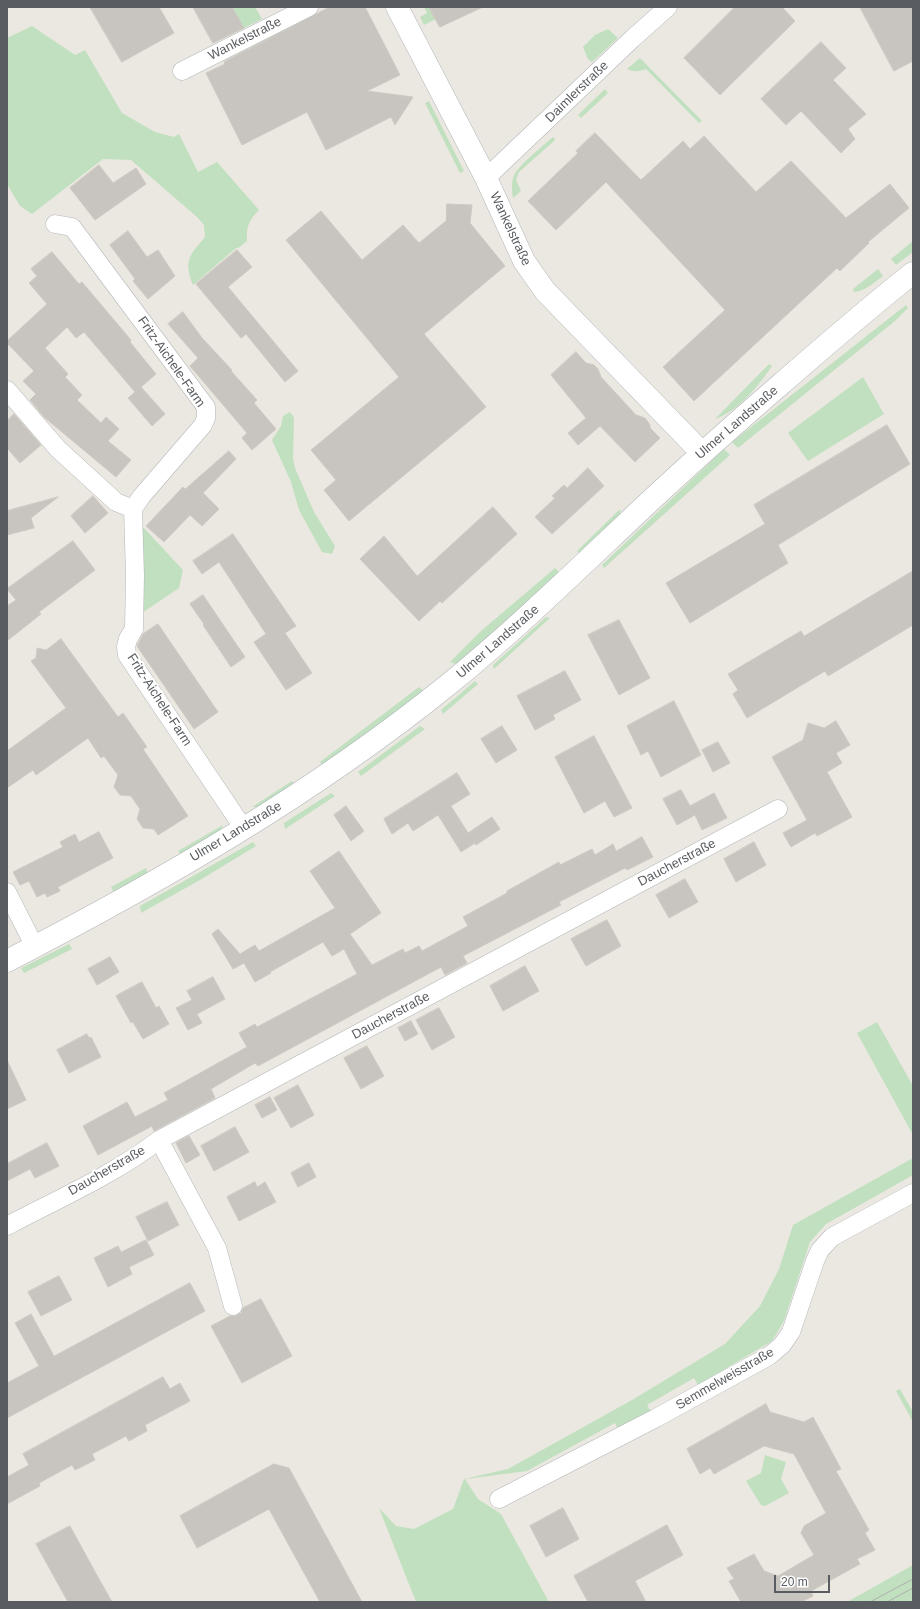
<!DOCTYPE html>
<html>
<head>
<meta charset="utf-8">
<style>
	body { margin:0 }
	#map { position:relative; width:920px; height:1609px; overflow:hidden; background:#ebe8e1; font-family:Helvetica,sans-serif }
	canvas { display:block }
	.frame { position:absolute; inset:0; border:8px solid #595c60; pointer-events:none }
	.scale { position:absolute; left:774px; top:1575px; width:56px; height:18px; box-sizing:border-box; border:2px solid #595c60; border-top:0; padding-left:5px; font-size:12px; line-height:14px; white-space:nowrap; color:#595c60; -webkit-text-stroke:3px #fff; paint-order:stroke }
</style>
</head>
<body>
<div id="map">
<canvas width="920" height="1609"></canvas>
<div class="frame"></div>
<div class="scale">20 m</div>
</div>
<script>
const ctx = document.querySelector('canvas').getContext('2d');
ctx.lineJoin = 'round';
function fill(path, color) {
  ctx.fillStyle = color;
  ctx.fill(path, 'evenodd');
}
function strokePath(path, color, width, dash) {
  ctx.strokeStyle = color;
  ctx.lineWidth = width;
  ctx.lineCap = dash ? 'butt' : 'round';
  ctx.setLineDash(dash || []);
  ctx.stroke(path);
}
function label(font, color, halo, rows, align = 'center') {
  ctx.font = font + ' Helvetica,sans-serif';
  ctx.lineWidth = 4;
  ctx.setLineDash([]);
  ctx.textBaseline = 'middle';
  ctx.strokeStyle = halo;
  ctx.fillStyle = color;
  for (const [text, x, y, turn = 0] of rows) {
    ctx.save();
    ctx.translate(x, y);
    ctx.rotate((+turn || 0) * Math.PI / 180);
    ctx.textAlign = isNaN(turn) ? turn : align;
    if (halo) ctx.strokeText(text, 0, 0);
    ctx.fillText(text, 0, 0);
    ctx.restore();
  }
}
fill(new Path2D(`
	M232 7H255L262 19 244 28Z
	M424 7H429L436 19 424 25 420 17 427 13Z
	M32 26 75 55 85 50 122 113 155 132 174 137 179 134 198 172 217 162 259 210C249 220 246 227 247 241L238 248H236L193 285C183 260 190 255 205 237L204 225 197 217 131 160 103 159 32 214 20 206 7 184V38Z
	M608 29 618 38 592 62 588 59 583 47 595 35Z
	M640 58 702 121 699 123 646 69C639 72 633 72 627 69Z
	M605 89 608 93 581 118 578 115Z
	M429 101 464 171 460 173 425 103Z
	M553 137 555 139 554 141 519 172 516 180 521 191 513 198C512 192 511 182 514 176 518 165 543 146 553 137Z
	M913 241V252L896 265 891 259Z
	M878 269 883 276C875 282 864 292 854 292L853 289Z
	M906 305 908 308 895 321 738 448 732 442Z
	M769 364 772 366C758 386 739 411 715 419Z
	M863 377 884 414 808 461 788 433Z
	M290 412 294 418 293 458 295 468 314 512 335 546 332 554 322 552 299 510 291 482 272 440 281 426 283 416Z
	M724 449 730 455 604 568 602 565Z
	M620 509 621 516 580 554 577 551Z
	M143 527 183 570 179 588 142 613Z
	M555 568 560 573 461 661 456 664 450 662 481 631Z
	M546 617 550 618 494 669 493 665Z
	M475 681 478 684 443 714 441 710Z
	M419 687 424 691 324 768 320 762Z
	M420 726 425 729 361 776 358 772Z
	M292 781 295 787 257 807H252Z
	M331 793 335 796 285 829 284 823Z
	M223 825 219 835 182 856 178 851Z
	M253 842 256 846 200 880 141 913 140 906Z
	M146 868 148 874 114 893 111 887Z
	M69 944 72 949 24 973 21 968Z
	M877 1022 913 1086V1135L857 1033Z
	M913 1158V1175L826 1224 810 1242 784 1321 772 1341 698 1385 694 1378 647 1405 651 1412 618 1429 615 1423 527 1471 465 1479 478 1499 501 1514 549 1602H416L379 1508 396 1526 414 1529 453 1509 464 1479 508 1469 632 1400 725 1344 760 1306 779 1269 793 1225Z
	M900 1389 913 1412V1422L896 1391Z
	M765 1455 786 1462 781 1479 789 1493 765 1506 761 1505 746 1481 761 1473Z
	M913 1565V1602H847Z`), '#c0e0bf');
const building = new Path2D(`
	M90 7H159L174 33 122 62Z
	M193 7H232L244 28 213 43Z
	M330 7H365L400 75 367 91 413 97 395 125 391 117 326 150 307 112 242 145 206 73 225 64 224 62Z
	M429 7H483L440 27Z
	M735 7H782L795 21 720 95 684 58Z
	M860 7H913V61L894 71Z
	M821 42 846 68 833 80 866 114 848 129 855 139 841 153 801 111 786 125 761 99Z
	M595 133 641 180 683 141 690 149 704 136 756 192 791 161 846 218 890 184 909 208 868 242 869 243 840 271 837 268 694 401 663 367 725 310 606 182 556 230 528 201 578 153 576 151Z
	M99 165 113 183 136 168 146 184 95 220 70 188Z
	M447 204 472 205 470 223 505 266 424 334 486 407 349 521 324 490 336 480 311 450 399 377 286 240 321 211 362 260 403 225 419 243 446 221Z
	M128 231 147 257 158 250 175 276 148 299 133 281 135 279 110 245Z
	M237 250 252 267 228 287 298 371 285 382 246 334 241 338 196 284Z
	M52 252 79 284 82 282 131 340 130 342 156 374 141 387 165 414 152 426 128 398 135 392 84 332 76 338 67 327 45 348 68 374 65 377 82 395 77 400 101 423 106 417 119 429 108 441 131 460 116 477 44 417 30 400 36 394 23 381 34 371 7 343V341L47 304 29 283 37 276 31 269Z
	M183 312 202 338 232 370 231 371 257 400 254 403 276 429 252 450 242 438 247 433 190 366 198 358 168 324Z
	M576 352 586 363 594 365 598 369 601 377 636 415 645 418 650 425V428L660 438 635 462 600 426 578 445 568 433 586 418 551 375Z
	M14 414 41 445 20 463 7 448V421Z
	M887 425 910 464 778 545 788 563 690 623 666 583 765 524 754 505Z
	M229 451 236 459 203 493 219 509 202 526 190 515 164 542 146 526 183 487 185 489Z
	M588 468 604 486 552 534 535 517 555 498 552 496 564 485 567 488Z
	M93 496 108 513 85 533 71 516Z
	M58 497 31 518 34 528 7 535V511Z
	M493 507 517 534 442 603 440 601 419 621 360 559 384 536 417 576Z
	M233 534 296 626 285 633 312 673 286 690 254 642 266 634 219 562 202 574 193 561Z
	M73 541 95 570 39 612 41 614 7 641V606L16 600 7 589Z
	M913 571V625L828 676 825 671 747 718 733 694 738 690 728 674 801 631 804 636Z
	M203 595 245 657 231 667 203 625 204 624 190 604Z
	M619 620 650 678 619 695 588 635Z
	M158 624 218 712 194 729 137 646 143 634Z
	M61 639 118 717 123 713 147 747 143 749 188 816 158 835 154 829 143 828 137 819 140 809 131 796 120 795 114 787 118 775 104 756 101 758 88 738 36 775 33 770 7 788V751L66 708 31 661 36 658 37 648 46 650Z
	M565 671 581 700 553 715 555 719 535 730 517 696Z
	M674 701 701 755 661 777 648 751 641 755 627 726Z
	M836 721 850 745 836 753 842 763 827 772 852 817 817 836 815 833 791 847 783 833 807 820 772 757 803 740 808 723 824 728Z
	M502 726 517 750 496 763 481 739Z
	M594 736 632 808 614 817 605 801 584 813 555 757Z
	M718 742 730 763 713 772 702 750Z
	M457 773 470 794 451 806 468 833 492 817 500 829 476 845 473 841 475 843 461 852 438 815 413 831 408 823 392 834 384 819Z
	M681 790 690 806 714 793 727 818 702 830 695 815 677 825 663 799Z
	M346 806 364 831 351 841 334 815Z
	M99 832 113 858 58 887 60 891 47 897 45 893 37 897 29 881 20 885 13 872 63 847 60 842 75 834 79 842Z
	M642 837 653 857 627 870 625 868 559 902 561 905 463 956 467 963 445 975 441 967 258 1066 255 1063 211 1089 215 1098 154 1131 152 1126 98 1155 83 1126 127 1102 135 1117 168 1100 164 1093 247 1047 239 1033 255 1024 257 1027 357 974 344 949 332 956 323 942 270 972 271 973 255 982 244 963 233 969 212 934 218 929 240 954 255 945 259 951 335 908 310 871 339 851 381 913 350 934 372 965 403 949 405 953 419 946 422 951 468 926 463 917 507 893V891L559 862 560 865 592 849 595 855 613 844 616 851Z
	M754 842 766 865 736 882 724 859Z
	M685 879 698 902 669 918 656 895Z
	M607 920 621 946 586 966 571 939Z
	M110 957 119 972 97 985 88 969Z
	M525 966 539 991 503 1011 490 986Z
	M213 977 225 999 197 1014 202 1023 188 1030 176 1008 192 1000 187 991Z
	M142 982 156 1008 159 1006 169 1024 143 1039 133 1022 131 1023 116 996Z
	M439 1008 455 1037 432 1050 416 1020Z
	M411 1021 418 1034 405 1041 398 1028Z
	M87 1034 89 1038 91 1037 101 1057 69 1073 57 1050Z
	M367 1046 384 1076 361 1089 344 1058Z
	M7 1060 26 1100 7 1109Z
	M298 1085 314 1115 291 1128 274 1098Z
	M270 1097 277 1110 262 1118 255 1105Z
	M235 1127 249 1152 214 1171 201 1146Z
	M189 1136 200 1155 186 1163 176 1143Z
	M47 1143 59 1166 35 1178 30 1169 7 1181V1164Z
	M309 1163 316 1177 298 1187 291 1173Z
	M255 1182 257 1187 265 1182 276 1202 239 1221 227 1197Z
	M167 1202 179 1225 148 1241 136 1217Z
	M146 1240 154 1255 129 1267 132 1274 108 1287 94 1258 118 1246 121 1252Z
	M59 1276 72 1300 41 1316 28 1292Z
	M190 1283 205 1311 7 1418V1383L39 1366 15 1323 31 1314 54 1356Z
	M261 1299 292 1356 242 1383 211 1326 230 1316H236L241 1313 243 1308Z
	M163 1377 170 1389 180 1383 190 1401 145 1425 147 1431 129 1441 126 1436 92 1454 95 1460 75 1470 72 1465 39 1483 40 1486 7 1504V1477L29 1465 23 1454Z
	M766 1404 770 1412 804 1422 813 1417 841 1469 836 1471 869 1530 865 1533 875 1550 857 1559 860 1564 811 1591 813 1596 801 1602H741L729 1581 734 1579 727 1568 754 1554 764 1571 778 1576 814 1555 801 1533 804 1526 826 1513 794 1454 764 1446 714 1474 710 1468 700 1474 687 1449Z
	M274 1464 289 1468 362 1602H320L269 1509 197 1548 180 1516Z
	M563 1508 579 1539 546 1557 530 1526Z
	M667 1525 683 1555 635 1581 646 1602H588L574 1576Z
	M70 1526 94 1570 112 1602H68L36 1544Z`);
fill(building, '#c8c5c0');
strokePath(building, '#cec9c0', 1);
const street = new Path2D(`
	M182 71 309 7
	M486 178 632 39 668 7
	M55 224 72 227 206 407V418L203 425 141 497 133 509
	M7 390 58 449 116 502 133 509 135 575 134 629 128 639 126 647 127 655 244 829
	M7 892 35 947
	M159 1140 217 1248 233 1306
	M7 1226C58 1199 113 1175 159 1140L778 809
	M499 1499 656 1418 769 1356 782 1345 791 1332 815 1261 820 1250 832 1237 913 1193`);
const secondary = new Path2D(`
	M397 7 486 178 524 261 545 291 702 453
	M7 961C162 881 313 794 449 684 519 627 583 564 649 502 692 462 736 423 781 384 825 346 868 308 913 273`);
strokePath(street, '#b3b6ba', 19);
strokePath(secondary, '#b2b5ba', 23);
strokePath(street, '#fff', 18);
strokePath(secondary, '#fff', 22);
strokePath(new Path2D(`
	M870 1602 913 1579
	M887 1602 913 1588`), '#afb0b0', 1);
label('13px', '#595c60', '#fff', [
	["Wankelstraße",245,39,-27],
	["Daimlerstraße",577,92,-44],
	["Wankelstraße",510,229,65],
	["Fritz-Aichele-Farm",171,362,55],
	["Ulmer Landstraße",737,423,-41],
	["Ulmer Landstraße",498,642,-41],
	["Fritz-Aichele-Farm",159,700,57],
	["Ulmer Landstraße",236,832,-31],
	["Daucherstraße",677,863,-28],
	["Daucherstraße",391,1016,-28],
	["Daucherstraße",107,1171,-30],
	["Semmelweisstraße",725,1379,-30]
]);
</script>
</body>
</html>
